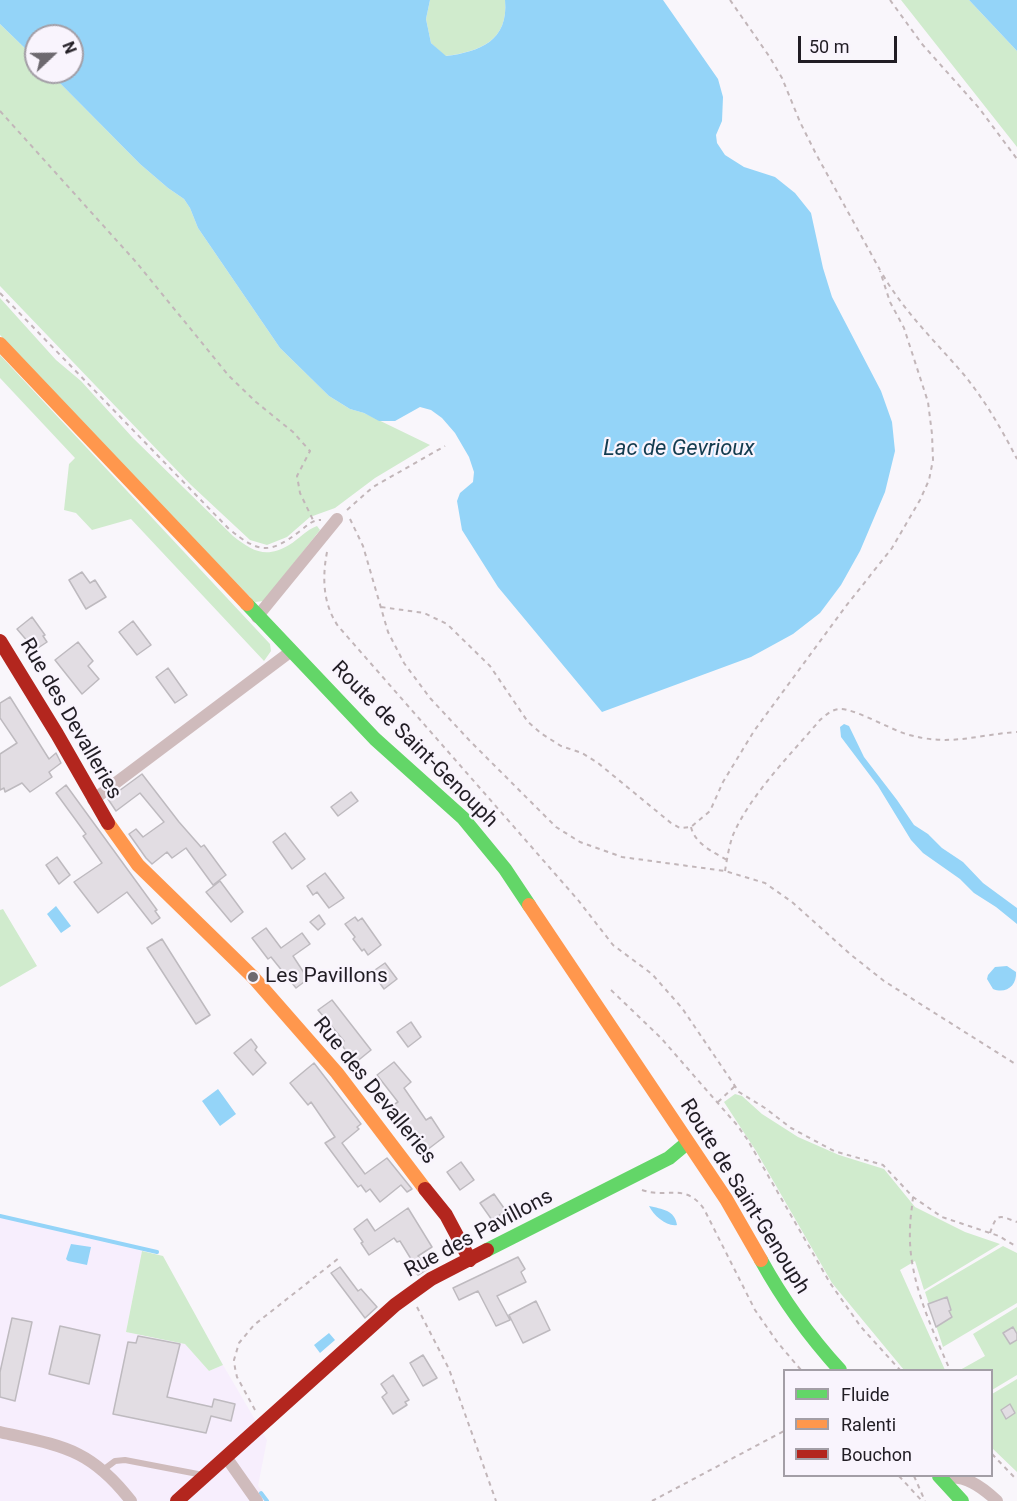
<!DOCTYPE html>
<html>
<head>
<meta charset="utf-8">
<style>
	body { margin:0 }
	#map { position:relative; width:1017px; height:1501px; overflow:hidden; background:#f9f6fb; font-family:Roboto,sans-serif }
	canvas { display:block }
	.legend { position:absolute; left:783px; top:1369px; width:210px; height:108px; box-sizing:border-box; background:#f9f4fd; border:2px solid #a39ea6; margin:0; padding:8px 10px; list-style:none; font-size:18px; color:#211d24 }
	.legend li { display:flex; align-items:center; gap:12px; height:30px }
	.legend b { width:30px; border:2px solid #a39ea6 }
	.north { position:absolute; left:24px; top:24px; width:60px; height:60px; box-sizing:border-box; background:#f9f4fd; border:2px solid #a39ea6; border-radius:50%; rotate:68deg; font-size:16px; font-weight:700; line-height:24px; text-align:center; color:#211d24 }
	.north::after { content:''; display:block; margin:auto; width:21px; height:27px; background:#6d696f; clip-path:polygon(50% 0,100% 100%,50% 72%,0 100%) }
	.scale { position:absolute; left:798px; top:36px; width:99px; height:27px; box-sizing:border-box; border:3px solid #211d24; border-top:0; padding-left:8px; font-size:18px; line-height:21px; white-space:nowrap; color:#211d24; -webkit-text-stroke:4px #f9f4fd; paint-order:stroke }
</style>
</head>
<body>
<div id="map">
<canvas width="1017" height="1501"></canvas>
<ul class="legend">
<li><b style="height:8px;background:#63d668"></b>Fluide</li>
<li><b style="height:8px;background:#ff974d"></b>Ralenti</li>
<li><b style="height:8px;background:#b3261e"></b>Bouchon</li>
</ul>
<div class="north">N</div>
<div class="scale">50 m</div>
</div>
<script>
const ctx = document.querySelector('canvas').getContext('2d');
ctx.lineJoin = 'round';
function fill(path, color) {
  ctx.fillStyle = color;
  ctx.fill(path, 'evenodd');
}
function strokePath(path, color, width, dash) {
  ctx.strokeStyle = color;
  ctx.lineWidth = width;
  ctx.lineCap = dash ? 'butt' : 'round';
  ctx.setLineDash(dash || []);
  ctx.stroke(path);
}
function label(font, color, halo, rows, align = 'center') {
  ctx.font = font + ' Roboto,sans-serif';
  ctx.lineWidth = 4.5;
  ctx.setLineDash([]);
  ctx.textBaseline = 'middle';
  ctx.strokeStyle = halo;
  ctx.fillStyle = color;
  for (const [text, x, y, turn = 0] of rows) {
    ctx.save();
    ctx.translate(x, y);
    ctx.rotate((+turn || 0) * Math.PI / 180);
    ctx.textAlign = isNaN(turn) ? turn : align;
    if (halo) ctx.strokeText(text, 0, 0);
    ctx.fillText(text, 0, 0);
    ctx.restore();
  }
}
fill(new Path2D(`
	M0 1215 62 1232 142 1251 126 1332 185 1344 209 1371 223 1365 267 1440 258 1486 269 1501H0Z`), '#f7eefd');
fill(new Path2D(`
	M430 0H505C509 41 479 52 445 56L431 43 426 19Z
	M901 0H969L1017 51V147Z
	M0 24 36 59V72H49L140 164 168 188 184 199 190 208 198 228 280 348 329 396 350 409 364 413 430 445 375 478 335 508 310 517 287 537 267 545 250 540 191 485 0 286Z
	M0 298 56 360 81 381 133 438 233 536C252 551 266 559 289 545 299 539 306 530 317 526L320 530 264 601 255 602 110 453 0 335Z
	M0 355 270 644 271 651 264 661 131 519 92 530 76 513 64 510 69 464 75 458 0 378Z
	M3 909 37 966 0 987V910Z
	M735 1094 742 1096 762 1114 798 1137 839 1155 884 1169 915 1207 965 1232 1000 1244 924 1290 915 1261 900 1270 945 1370H904L832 1283 756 1151 724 1102Z
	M1003 1246 1017 1253V1303L943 1347 925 1292Z
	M142 1251 163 1256 223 1365 209 1371 185 1344 126 1332Z
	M1017 1307V1375L992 1390V1370H960L985 1356 973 1334Z
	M1017 1379V1472L992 1448V1394Z`), '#d0ebcd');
fill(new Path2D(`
	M0 0H430L426 19 431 43 446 56C479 52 509 41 505 0H663L718 79 723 97 722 121 716 135 717 143 725 155 744 167 775 177 795 193 811 213 823 268 832 297 881 391 892 422 895 451 885 492 860 551 841 585 820 613 793 634 751 657 602 712 498 587 462 530 457 501 460 493 473 482 474 472 469 457 455 433 442 418 431 410 420 407 395 421H379L364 413 350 409 329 396 280 348 198 228 190 208 184 199 168 188 140 164 49 72H72V36H36V59L0 24Z
	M969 0H1017V51Z
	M844 724 849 726 864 757 897 800 914 825 928 834 942 848 963 862 983 883 1017 908V924L996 907 974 893 960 879 923 853 911 840 878 786 841 737 840 727Z
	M56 906 71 926 61 933 47 914Z
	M1007 966 1016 972C1017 986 1006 994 993 989L987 979 988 975 995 967Z
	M218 1089 236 1114 220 1126 202 1101Z
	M649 1206C662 1209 675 1210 677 1225 667 1227 654 1216 649 1206Z
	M71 1244 91 1247 87 1265 68 1261 66 1259Z
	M329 1333 335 1340 320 1353 314 1345Z`), '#94d4f8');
strokePath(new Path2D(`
	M0 1216 157 1252
	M261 1493 267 1501`), '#94d4f8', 4);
const building = new Path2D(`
	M82 572 90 583 95 580 106 597 86 609 69 580Z
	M32 617 45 635 43 636 47 642 35 650 17 629Z
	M133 621 151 645 137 655 119 632Z
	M78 642 93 661 88 666 99 679 82 694 55 660Z
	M168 668 187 695 175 703 156 677Z
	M10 697 49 759 56 753 61 763 49 772 52 777 30 792 22 783 5 792 4 788 0 790V754L17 743 0 718V703Z
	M142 774 179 822 201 847 204 845 226 875 213 885 186 848 172 858 167 852 152 864 146 858 129 834 136 829 143 837 164 822 140 793 116 811 108 799Z
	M66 785 157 910 155 911 160 918 152 924 127 892 98 913 74 882 102 863 83 836 86 834 56 793Z
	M351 792 358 801 338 816 331 807Z
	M285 833 305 859 292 869 273 842Z
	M57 857 70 875 59 884 46 865Z
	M325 873 344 898 329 908 317 892 313 895 307 886Z
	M220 881 243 912 231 922 206 892Z
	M319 915 325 924 318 930 310 922Z
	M355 917 358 921 362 918 381 945 368 955 364 949 362 951 353 939 355 937 345 924Z
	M266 928 281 948 302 933 310 944 293 956 308 979 296 988 271 957 268 959 252 938Z
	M162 939 210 1015 196 1024 147 948Z
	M385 963 397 979 384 989 372 972Z
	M332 1000 371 1050 355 1063 341 1044 344 1041 318 1010Z
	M411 1022 421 1037 408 1047 397 1032Z
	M251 1039 257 1047 255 1050 266 1063 253 1075 234 1053Z
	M394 1062 411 1082 404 1088 426 1120 431 1117 444 1137 427 1150 411 1128 403 1133 387 1109 398 1102 377 1075Z
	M314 1063 361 1124 357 1127 359 1129 342 1143 365 1174 387 1158 412 1189 407 1192 401 1185 380 1202 370 1189 366 1192 361 1185 358 1187 354 1182 325 1143 335 1137 311 1102 308 1105 290 1083Z
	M461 1162 474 1180 460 1190 447 1172Z
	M494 1194 506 1211 492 1220 480 1203Z
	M408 1208 432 1247 418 1256 429 1268 418 1275 408 1261 411 1259 400 1241 397 1242 394 1238 369 1255 361 1243 363 1242 354 1229 367 1219 375 1231Z
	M518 1257 525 1269 521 1272 526 1282 497 1296 510 1320 496 1326 478 1291 459 1300 453 1288Z
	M340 1267 358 1291 361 1289 377 1307 365 1318 331 1273Z
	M947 1297 951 1310 949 1311 952 1317 936 1327 928 1304Z
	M536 1301 550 1330 523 1343 509 1315Z
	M12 1318 32 1322 15 1401 0 1397V1372Z
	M60 1326 100 1335 89 1384 49 1374Z
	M1013 1327 1017 1334V1340L1010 1344 1003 1333Z
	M138 1336 180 1344 167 1397 212 1407 214 1399 235 1404 231 1421 211 1416 206 1433 113 1414 128 1342 136 1343Z
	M423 1355 437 1378 423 1386 410 1363Z
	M393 1375 409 1400 405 1402 407 1405 393 1414 382 1397 387 1393 381 1384Z
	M1010 1404 1015 1413 1006 1419 1001 1410Z`);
fill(building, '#e2dde3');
strokePath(building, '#bebabf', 1.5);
strokePath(new Path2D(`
	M730 0 769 56 782 78 800 122 816 154 880 270
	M890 0 922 44 979 108 1017 159
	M0 111 136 262 229 376 256 402 293 432 310 451 297 476 300 493 313 520
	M883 275C905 313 937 343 965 376 986 402 1002 430 1017 459
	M0 293 229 529C259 553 269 555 300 531 308 525 312 520 321 520
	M347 510 373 487 445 446
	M350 519 363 546 388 632 404 663 430 698 470 741 556 827 580 842 622 857 725 871 765 883 792 902 850 954 884 981 1017 1065
	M327 552C322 578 323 604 338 626L578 900 613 945 652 974 682 1008 739 1092 765 1108 791 1128 834 1151 883 1165 913 1197 942 1217 999 1236 1017 1247
	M381 607 424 613 447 624 490 666 528 722 542 734 561 746 582 753 598 763 671 823 680 828 691 827 710 811 723 782 754 731 846 606 892 548 920 500 929 480 933 460 932 434 928 402 904 328 890 302 880 271
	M691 827C695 844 713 852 727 860
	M725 871C727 859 729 846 733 835 750 795 792 753 820 720 826 715 832 709 840 709 853 708 890 729 906 734 950 747 974 735 1017 732
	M611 990 661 1038 737 1125 747 1139 830 1283 861 1327 900 1370
	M718 1102 735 1086
	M642 1190C668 1199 685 1182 704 1209L755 1310 778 1343 801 1370
	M913 1197C912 1208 910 1219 910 1230 908 1278 931 1327 950 1370
	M990 1233C997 1213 998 1215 1017 1222
	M417 1307 449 1369 496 1501
	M255 1410 237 1377 235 1368 234 1360 239 1343 254 1325 339 1258
	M992 1454 1017 1480
	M899 1476 922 1501
	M914 1476 925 1501
	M652 1501 784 1431`), '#c2b6b9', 2, [4.5, 4.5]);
strokePath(new Path2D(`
	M103 1470 115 1461 125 1460 203 1475`), '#cfbbbc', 6);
strokePath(new Path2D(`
	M257 617 337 519
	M93 800 290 652
	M0 1432C62 1446 90 1448 131 1501
	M226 1457 257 1501
	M942 1479C964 1473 982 1487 997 1501`), '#cfbbbc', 12);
strokePath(new Path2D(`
	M247 604 375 739 463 818 505 869 529 905
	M487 1250 669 1158 687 1143
	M761 1260C783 1300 809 1336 840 1370
	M939 1476 962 1501`), '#63d668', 14);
strokePath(new Path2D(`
	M0 344 247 604
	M108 823 138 865 253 977 337 1073 425 1189
	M529 905 726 1199 761 1260`), '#ff974d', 14);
strokePath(new Path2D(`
	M0 641 57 734 108 823
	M425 1189 446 1215 470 1260
	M177 1501 395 1305 431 1279 487 1250`), '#b3261e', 14);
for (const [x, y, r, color] of [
	[253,977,6,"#6d696f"]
]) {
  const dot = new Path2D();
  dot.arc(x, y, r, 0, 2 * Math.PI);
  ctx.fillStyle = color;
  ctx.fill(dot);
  strokePath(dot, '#f9f4fd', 2);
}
label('21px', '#211d24', '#f9f4fd', [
	["Rue des Devalleries",70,719,60],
	["Route de Saint-Genouph",414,745,45],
	["Rue des Devalleries",374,1091,51],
	["Route de Saint-Genouph",744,1197,58],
	["Rue des Pavillons",479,1234,-28]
]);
label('21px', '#211d24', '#f9f4fd', [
	["Les Pavillons",265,977]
], 'left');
label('italic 22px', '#133c50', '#f9f4fd', [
	["Lac de Gevrioux",679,449]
]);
</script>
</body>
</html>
